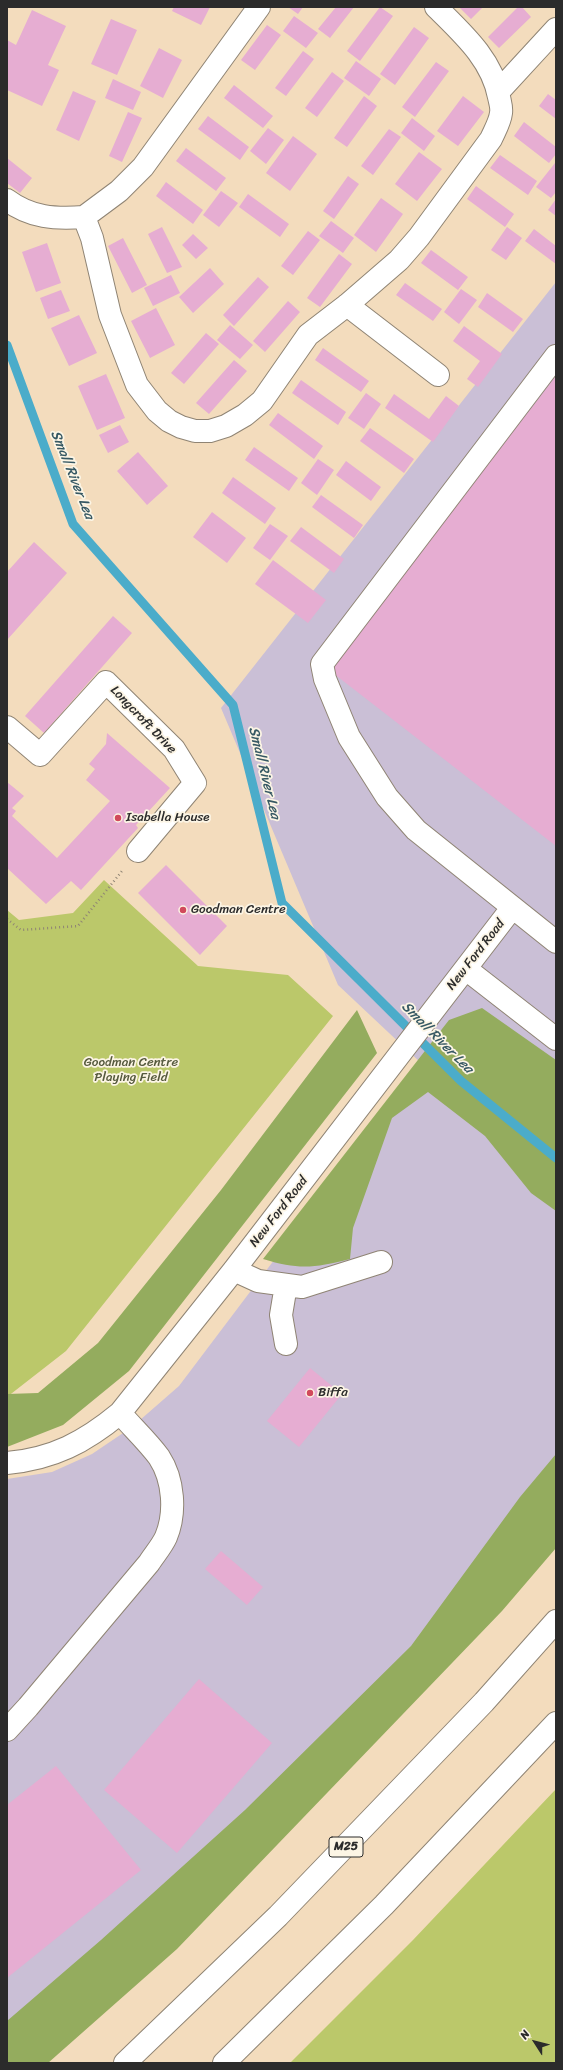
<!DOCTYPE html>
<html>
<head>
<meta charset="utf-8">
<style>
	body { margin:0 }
	#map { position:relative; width:563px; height:2070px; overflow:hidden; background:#f3dcbd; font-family:Sriracha,sans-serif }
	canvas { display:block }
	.frame { position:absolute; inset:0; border:8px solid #2b2b2b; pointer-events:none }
	.north { position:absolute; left:515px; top:2022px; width:40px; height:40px; -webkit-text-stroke:3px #fcf5e5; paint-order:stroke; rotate:306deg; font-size:11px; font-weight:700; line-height:16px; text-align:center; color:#2b2b2b }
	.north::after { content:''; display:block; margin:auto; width:14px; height:18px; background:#2b2b2b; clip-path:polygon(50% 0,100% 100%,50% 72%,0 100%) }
</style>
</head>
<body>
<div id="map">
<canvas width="563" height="2070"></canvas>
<div class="frame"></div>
<div class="north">N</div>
</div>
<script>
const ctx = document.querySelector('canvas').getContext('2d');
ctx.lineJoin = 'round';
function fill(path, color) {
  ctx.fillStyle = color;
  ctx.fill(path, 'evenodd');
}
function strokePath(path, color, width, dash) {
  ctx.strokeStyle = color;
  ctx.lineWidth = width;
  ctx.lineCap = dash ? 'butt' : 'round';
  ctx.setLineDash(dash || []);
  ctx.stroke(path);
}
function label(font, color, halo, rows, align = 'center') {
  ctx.font = font + ' Sriracha,sans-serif';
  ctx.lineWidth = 3.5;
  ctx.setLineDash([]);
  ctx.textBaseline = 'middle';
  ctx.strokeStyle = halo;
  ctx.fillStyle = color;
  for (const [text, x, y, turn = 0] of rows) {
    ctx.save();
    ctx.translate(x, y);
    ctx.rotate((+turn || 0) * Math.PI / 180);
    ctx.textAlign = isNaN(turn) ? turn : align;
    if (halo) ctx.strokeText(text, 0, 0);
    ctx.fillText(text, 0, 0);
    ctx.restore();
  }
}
fill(new Path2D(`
	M556 282V1485L416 1655 7 2057V1479L52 1472 92 1454 132 1427 179 1386 422 1064 338 985 221 708Z`), '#cabfd6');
fill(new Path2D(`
	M104 880 198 966 288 975 333 1016 66 1351 7 1397V910L19 920 73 913Z
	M556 1789V2063H290L413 1940Z`), '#bbc86a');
fill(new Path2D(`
	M482 1008 556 1060V1211L531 1193 485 1136 428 1092 392 1118 353 1228 350 1259C314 1268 299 1270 263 1259L449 1020Z
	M357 1010 377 1053 129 1371 63 1425 7 1447V1394L38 1393 98 1343 221 1190Z
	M556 1454V1548L502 1611 177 1949 48 2063H7V2021L101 1940 245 1810 411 1646 520 1497Z`), '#94ac5e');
strokePath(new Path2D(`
	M7 345 73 524 233 705 282 903 461 1081 556 1158`), '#4bacca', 9);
fill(new Path2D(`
	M174 7H210L201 25 172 11Z
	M288 7H303L298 14Z
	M336 7H354L330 38 318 29Z
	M380 7 393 16 360 61 347 51Z
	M459 7H483L471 19Z
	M518 7H522L531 17 499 48 488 37Z
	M32 10 66 26 48 65 59 70 42 106 7 90V40L16 45Z
	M294 16 318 33 306 48 283 31Z
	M111 19 137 30 117 75 91 64Z
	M267 25 281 35 255 70 241 60Z
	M414 27 429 38 395 85 380 74Z
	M159 48 182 60 163 98 140 86Z
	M303 51 314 59 286 96 275 88Z
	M356 61 381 79 369 96 344 78Z
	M436 62 449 71 415 117 402 107Z
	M332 72 344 81 317 117 305 108Z
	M113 79 141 92 133 110 105 98Z
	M234 85 273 116 263 128 224 98Z
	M73 91 96 101 79 141 56 130Z
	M548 94 556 100V119L539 106Z
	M364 96 377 106 347 147 334 138Z
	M463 96 484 112 458 146 437 131Z
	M128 112 142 118 122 162 109 156Z
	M208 116 249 147 240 160 198 129Z
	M412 118 435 136 424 151 401 133Z
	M524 122 556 147V154L549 163 514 136Z
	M268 128 284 140 266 164 250 151Z
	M389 129 401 137 373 175 361 166Z
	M293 136 317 154 290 191 266 173Z
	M186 148 226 178 216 191 176 161Z
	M419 152 442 169 417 201 395 184Z
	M500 155 537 181 528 195 490 168Z
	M7 158 32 178 20 193 7 183Z
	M555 163 556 192 551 198 536 187Z
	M348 176 359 184 334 219 323 211Z
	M166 182 203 210 193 224 156 196Z
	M476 186 514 214 505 227 467 199Z
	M221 191 238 203 219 227 203 215Z
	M248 194 289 224 280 237 239 207Z
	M381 198 403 214 376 252 354 235Z
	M556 199V216L548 210Z
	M331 221 354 238 343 253 319 236Z
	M162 227 182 267 167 273 148 234Z
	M507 227 522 238 506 260 491 250Z
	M534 229 556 246V264L525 241Z
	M308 231 320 240 293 275 281 266Z
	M193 234 208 248 196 259 182 245Z
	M123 238 147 285 132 293 108 246Z
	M47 243 61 283 36 292 22 252Z
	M431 250 468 277 458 290 421 263Z
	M339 254 352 264 320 307 307 298Z
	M210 268 224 284 193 313 179 297Z
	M171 275 180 293 153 306 144 288Z
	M258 277 269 287 234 326 223 315Z
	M405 283 442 309 433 321 396 295Z
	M461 289 477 300 459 324 444 312Z
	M61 290 70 311 48 319 40 298Z
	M487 293 523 319 513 332 478 307Z
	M288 301 300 312 265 352 253 341Z
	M156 308 175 345 150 358 131 321Z
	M79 315 97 353 69 366 51 328Z
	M230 325 253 345 240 359 217 340Z
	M464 326 502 354 478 387 467 379 480 361 453 341Z
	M206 333 219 344 184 384 171 373Z
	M323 348 369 381 361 392 315 360Z
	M234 360 247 371 209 414 196 403Z
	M106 374 125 418 97 430 78 386Z
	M556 376V846L329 670Z
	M301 380 346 412 338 425 292 393Z
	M366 393 381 404 364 429 348 418Z
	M394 394 429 419 446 396 459 406 433 442 385 408Z
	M278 413 323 446 314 459 269 425Z
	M120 425 129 442 108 453 99 435Z
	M370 428 414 459 404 473 360 441Z
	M254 447 298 478 289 491 245 460Z
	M138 452 168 486 147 505 117 471Z
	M318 459 334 470 317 495 301 483Z
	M346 461 381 487 371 501 336 475Z
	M233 477 276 508 265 524 222 493Z
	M321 495 363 525 354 538 312 507Z
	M212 512 246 538 227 563 193 537Z
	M270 524 288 536 270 560 253 548Z
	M301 527 344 559 334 573 290 541Z
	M34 542 67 573 7 640V572Z
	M273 560 326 600 308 623 255 584Z
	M113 616 132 633 44 733 25 716Z
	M107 733 170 788 136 825 138 828 81 890 71 881 46 904 7 868V782L24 796 12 808 16 811 12 816 57 858 110 801 86 780 95 769 89 764 106 744Z
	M166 865 227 926 200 955 138 893Z
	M310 1368 342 1394 299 1447 267 1421Z
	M221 1551 263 1587 247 1605 205 1569Z
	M199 1679 272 1743 177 1853 104 1790Z
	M56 1766 141 1870 7 1978V1805Z`), '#e6add2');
const minor = new Path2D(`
	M259 7 143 167 119 191 84 217 92 238 110 315 137 385 157 411 169 421 181 427 195 431H210L226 426 245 415 262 401 308 335 347 305 399 260 419 237 491 139C495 130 500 122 501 113 502 108 500 102 499 97 492 59 462 33 436 7
	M498 92 556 29
	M7 200C31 218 55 219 84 217
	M347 305 438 375
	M556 356 322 664 325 679 349 737 387 797 416 830 556 942
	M7 727 40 755 106 682 174 749 195 783 138 851
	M466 969 556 1039
	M234 1270 258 1281 302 1287 381 1262
	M286 1285 281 1315 286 1344
	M7 1463C53 1459 85 1442 120 1413L234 1270 512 908
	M7 1730 28 1707 149 1563C154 1555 162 1546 166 1537 176 1513 174 1480 159 1457 148 1442 133 1428 120 1413`);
const highway = new Path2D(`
	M125 2063 278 1916 484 1702 556 1621
	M224 2063 384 1905 556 1723`);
strokePath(minor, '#8f8474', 24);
strokePath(highway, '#8f8474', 24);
strokePath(new Path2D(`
	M7 919 21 930 78 926 122 871`), '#8f8474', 2.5, [1, 3]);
strokePath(minor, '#fff', 22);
strokePath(highway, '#fff', 22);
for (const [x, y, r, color] of [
	[118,818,4,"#d1495b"],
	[183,910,4,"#d1495b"],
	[310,1393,4,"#d1495b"]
]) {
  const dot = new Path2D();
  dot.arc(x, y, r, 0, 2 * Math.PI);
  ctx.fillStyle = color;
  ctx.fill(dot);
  strokePath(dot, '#fcf5e5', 1.5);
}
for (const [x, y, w] of [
	[346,1847,34]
]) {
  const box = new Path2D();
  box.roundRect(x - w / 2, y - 10, w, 20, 3);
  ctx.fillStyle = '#fcf5e5';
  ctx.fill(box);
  strokePath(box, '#2b2b2b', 1);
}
label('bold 12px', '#2b2b2b', null, [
	["M25",346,1847]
]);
label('13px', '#2b2b2b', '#fcf5e5', [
	["Longcroft Drive",143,720,46],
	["New Ford Road",476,955,-52],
	["New Ford Road",279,1212,-52]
]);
label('13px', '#2b2b2b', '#fcf5e5', [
	["Isabella House",126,818],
	["Goodman Centre",191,910],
	["Biffa",318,1393]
], 'left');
label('13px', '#565a3e', '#fcf5e5', [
	["Goodman Centre",131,1063],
	["Playing Field",131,1078]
]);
label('italic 14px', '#365863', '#fcf5e5', [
	["Small River Lea",72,475,68],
	["Small River Lea",264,773,76],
	["Small River Lea",437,1038,45]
]);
</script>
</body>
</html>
